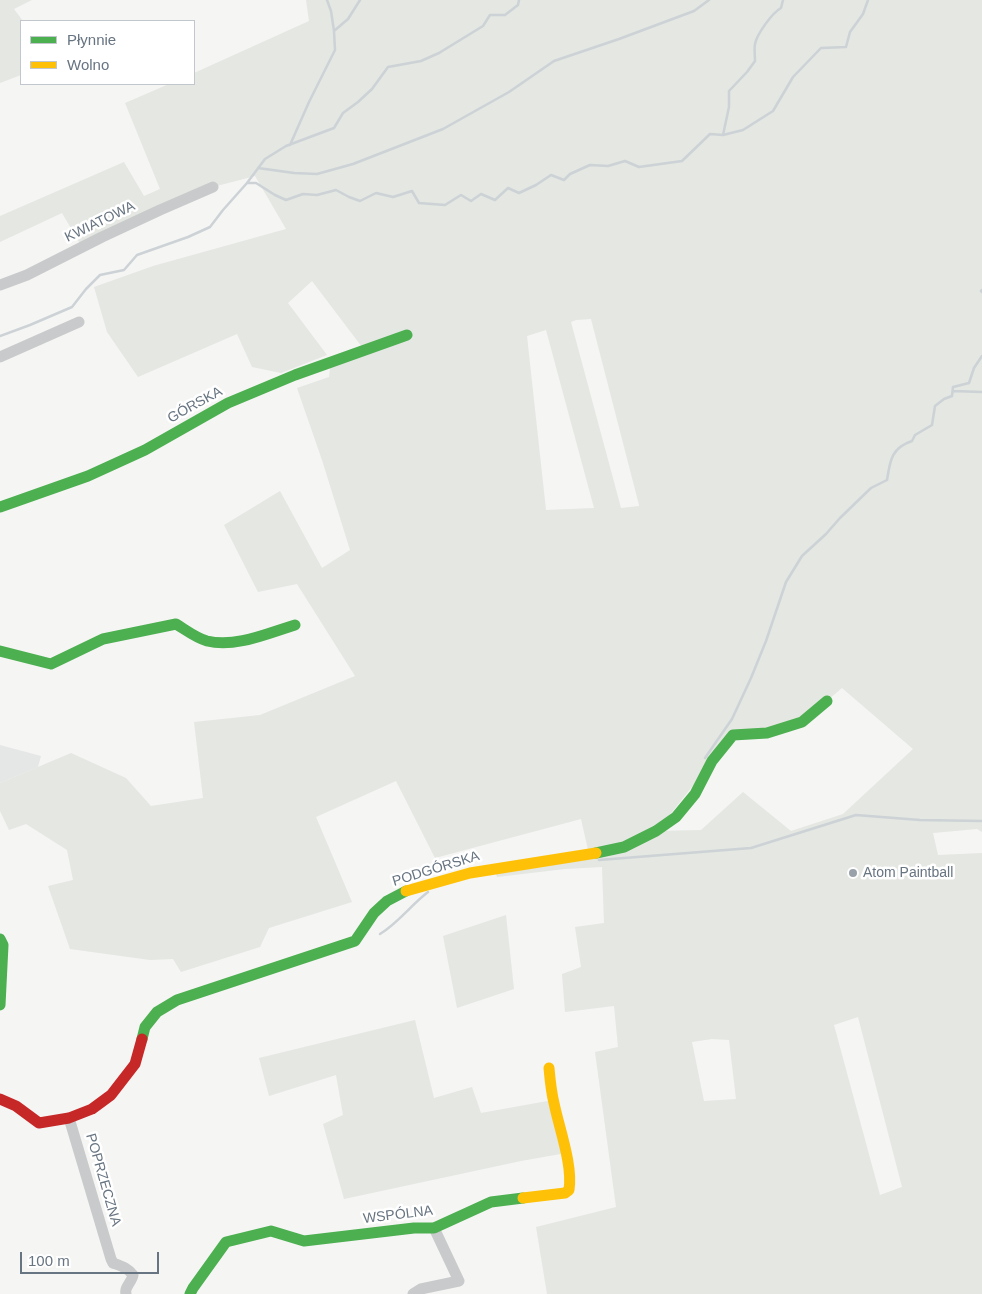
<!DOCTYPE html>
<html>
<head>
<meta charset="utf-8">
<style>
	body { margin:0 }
	#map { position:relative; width:982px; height:1294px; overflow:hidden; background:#f5f5f4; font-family:Arial,sans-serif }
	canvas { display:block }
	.legend { position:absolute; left:20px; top:20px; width:175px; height:65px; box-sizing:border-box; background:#fff; border:1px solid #c2c7cd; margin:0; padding:6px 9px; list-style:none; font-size:15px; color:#677481 }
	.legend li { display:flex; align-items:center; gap:10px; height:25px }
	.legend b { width:25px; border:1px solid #c2c7cd }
	.scale { position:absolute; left:20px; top:1252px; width:139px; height:22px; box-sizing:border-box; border:2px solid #677481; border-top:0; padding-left:6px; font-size:15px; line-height:18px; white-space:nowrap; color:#677481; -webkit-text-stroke:4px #fff; paint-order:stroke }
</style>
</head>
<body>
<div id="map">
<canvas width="982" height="1294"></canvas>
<ul class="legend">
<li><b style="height:6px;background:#4caf50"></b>Płynnie</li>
<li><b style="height:6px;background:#ffc107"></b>Wolno</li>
</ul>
<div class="scale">100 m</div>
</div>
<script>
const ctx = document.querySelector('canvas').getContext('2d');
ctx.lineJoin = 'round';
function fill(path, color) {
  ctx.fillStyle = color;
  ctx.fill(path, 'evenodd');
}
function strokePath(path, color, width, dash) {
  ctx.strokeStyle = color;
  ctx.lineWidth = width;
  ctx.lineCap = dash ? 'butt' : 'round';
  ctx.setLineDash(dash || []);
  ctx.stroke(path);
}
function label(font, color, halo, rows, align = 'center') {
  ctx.font = font + ' Arial,sans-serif';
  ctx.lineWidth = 5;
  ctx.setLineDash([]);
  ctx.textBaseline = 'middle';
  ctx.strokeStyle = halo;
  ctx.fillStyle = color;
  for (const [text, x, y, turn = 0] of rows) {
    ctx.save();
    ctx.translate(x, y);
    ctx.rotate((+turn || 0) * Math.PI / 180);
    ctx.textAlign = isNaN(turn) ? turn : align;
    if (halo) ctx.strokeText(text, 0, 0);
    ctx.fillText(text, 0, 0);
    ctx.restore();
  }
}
fill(new Path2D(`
	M0 745 41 756 38 767 0 783Z`), '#e5e6e6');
fill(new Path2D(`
	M0 0H32L14 9 23 21H21V75L0 83Z
	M306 0H982V832L977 829 933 833 938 855 982 853V1294H547L536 1227 616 1207 595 1052 618 1047 614 1006 565 1012 562 974 581 967 575 927 604 923 602 867 565 869 497 877 494 868 589 854 581 819 435 858 396 781 316 817 352 902 269 928 260 947 181 972 173 959 150 960 70 949 48 886 73 880 67 850 26 824 9 830 0 811V783L71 753 126 778 151 806 203 798 194 722 260 715 355 676 297 584 258 592 224 525 280 491 322 568 350 550 322 460 297 388 329 377 331 360 362 347 312 281 288 303 327 355 281 373 252 367 237 334 138 377 107 332 94 287 153 266 286 229 255 176 213 187 82 247 62 213 0 242V216L124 162 144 196 160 189 125 103 169 84H194V73L309 21ZM591 319 639 505V506L621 508 571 322 576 320ZM546 330 594 508 546 510 527 336ZM842 688 913 749 843 814 791 831 743 792 701 830 657 831 733 735 802 722ZM858 1017 902 1187 880 1195 834 1025ZM712 1039 729 1040 736 1099 704 1101 692 1042Z
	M506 915 514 989 457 1008 443 936Z
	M415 1020 434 1098 472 1087 481 1113 553 1100 566 1153 521 1161 344 1199 323 1124 343 1115 336 1075 269 1096 259 1058Z`), '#e4e7e2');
strokePath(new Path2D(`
	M327 0 331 11 334 31
	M723 135 729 107V91L747 72 755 61C755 56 754 49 755 44 757 34 772 13 781 8L783 0
	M290 145 309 102 335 50 334 31 348 19 360 0
	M258 168 294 173 317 174 353 164 443 129 509 92 554 61 619 39 694 11 709 0
	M247 183 265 159 286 146 334 128 343 113 358 102 372 89 388 67 421 61 439 53 483 26 490 15H505L518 5 519 0
	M982 290 981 291 982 292
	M0 336 30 325 72 307 86 289 100 275 124 270 137 255 188 237 210 227 223 210 247 183H256L275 195 286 200 303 194 317 195 336 190 349 197 360 201 376 193 393 197 412 191 419 203 445 205 461 195 471 201 481 194 495 200 508 188 519 193 536 185 551 175 564 180 570 174 590 165 608 166 625 161 639 167 682 161 710 134 723 135 743 130 773 111 793 77 821 48 846 47 850 32 863 14 868 0
	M953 391 982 392
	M705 758 732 719 751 678 766 641 786 582 802 556 826 534 840 518 871 488 887 480C890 461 891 448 912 441L915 435 932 425 935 406 944 399 952 396 953 387 969 383 974 368 982 356
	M599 860 751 848 856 815 920 820 982 821
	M380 934C398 923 411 905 428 892`), '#ccd2d5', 2.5);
strokePath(new Path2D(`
	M0 285 27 275 102 237 160 210 213 187
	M0 357 79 322
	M69 1118 111 1259 113 1263C121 1266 128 1268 133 1275 132 1282 124 1287 126 1294
	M413 1294 421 1289 459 1281 434 1228`), '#c9cacb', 11);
strokePath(new Path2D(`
	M0 507 88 476 145 450 228 403 295 375 407 335
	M0 651 51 664 103 639 176 624C186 630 196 638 207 641 236 648 268 633 295 625
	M596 853 624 847 656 831 676 817 695 794 712 761 733 735 767 733 802 722 827 701
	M0 939 3 945 0 1005
	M142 1039 145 1027 157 1012 177 1000 355 941 374 913 387 901 406 891
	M190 1294 193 1288 226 1242 271 1231 304 1241 414 1228H434L491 1202 523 1198`), '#4caf50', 11);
strokePath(new Path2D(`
	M406 891 470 873 596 853
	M523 1198 565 1193 569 1190C573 1165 559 1128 554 1103 551 1091 550 1079 549 1068`), '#ffc107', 11);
strokePath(new Path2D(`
	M0 1099 16 1106 39 1123 69 1118 92 1109 111 1095 135 1064 142 1039`), '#c62828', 11);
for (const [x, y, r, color] of [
	[853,873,5,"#99a1a9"]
]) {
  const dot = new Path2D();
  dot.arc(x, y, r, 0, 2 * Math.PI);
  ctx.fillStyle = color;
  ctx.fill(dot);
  strokePath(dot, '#fff', 2);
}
label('14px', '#677481', '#fff', [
	["KWIATOWA",100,222,-26],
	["GÓRSKA",195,405,-29],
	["PODGÓRSKA",436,869,-17],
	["POPRZECZNA",103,1180,74],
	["WSPÓLNA",398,1215,-7]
]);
label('14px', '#677481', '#fff', [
	["Atom Paintball",863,873]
], 'left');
</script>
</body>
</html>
